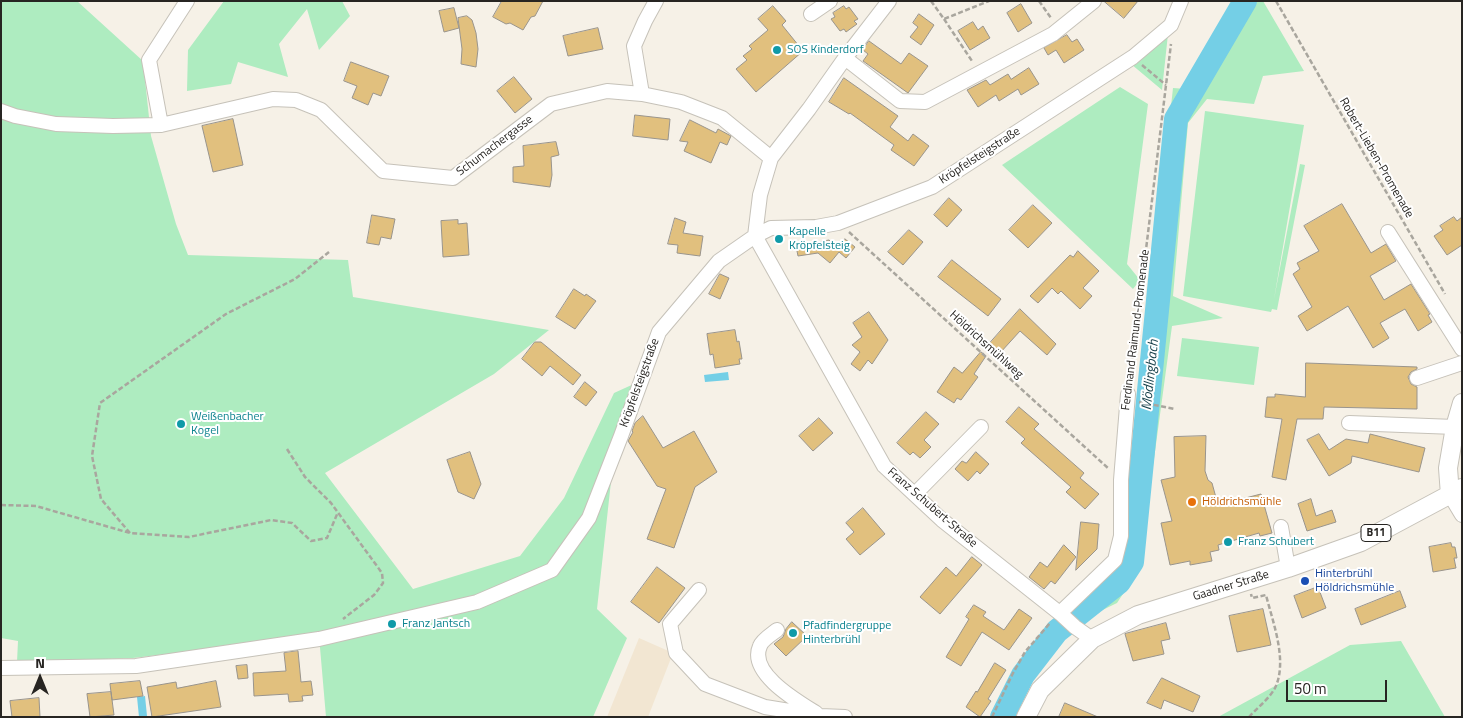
<!DOCTYPE html>
<html>
<head>
<meta charset="utf-8">
<style>
	body { margin:0 }
	#map { position:relative; width:1463px; height:718px; overflow:hidden; background:#f6f1e7; font-family:"Titillium Web",sans-serif }
	canvas { display:block }
	.frame { position:absolute; inset:0; border:2px solid #272522; pointer-events:none }
	.north { position:absolute; left:15px; top:653px; width:50px; height:50px; -webkit-text-stroke:4px #fff; paint-order:stroke; rotate:0deg; font-size:14px; font-weight:700; line-height:20px; text-align:center; color:#272522 }
	.north::after { content:''; display:block; margin:auto; width:18px; height:22px; background:#272522; clip-path:polygon(50% 0,100% 100%,50% 72%,0 100%) }
	.scale { position:absolute; left:1286px; top:680px; width:101px; height:22px; box-sizing:border-box; border:2px solid #272522; border-top:0; padding-left:6px; font-size:15px; line-height:18px; white-space:nowrap; color:#272522; -webkit-text-stroke:4px #fff; paint-order:stroke }
</style>
</head>
<body>
<div id="map">
<canvas width="1463" height="718"></canvas>
<div class="frame"></div>
<div class="north">N</div>
<div class="scale">50 m</div>
</div>
<script>
const ctx = document.querySelector('canvas').getContext('2d');
ctx.lineJoin = 'round';
function fill(path, color) {
  ctx.fillStyle = color;
  ctx.fill(path, 'evenodd');
}
function strokePath(path, color, width, dash) {
  ctx.strokeStyle = color;
  ctx.lineWidth = width;
  ctx.lineCap = dash ? 'butt' : 'round';
  ctx.setLineDash(dash || []);
  ctx.stroke(path);
}
function label(font, color, halo, rows, align = 'center') {
  ctx.font = font + ' "Titillium Web",sans-serif';
  ctx.lineWidth = 4;
  ctx.setLineDash([]);
  ctx.textBaseline = 'middle';
  ctx.strokeStyle = halo;
  ctx.fillStyle = color;
  for (const [text, x, y, turn = 0] of rows) {
    ctx.save();
    ctx.translate(x, y);
    ctx.rotate((+turn || 0) * Math.PI / 180);
    ctx.textAlign = isNaN(turn) ? turn : align;
    if (halo) ctx.strokeText(text, 0, 0);
    ctx.fillText(text, 0, 0);
    ctx.restore();
  }
}
fill(new Path2D(`
	M639 638 673 653 648 717H607Z`), '#f2e6d2');
fill(new Path2D(`
	M1 1H77L143 61 151 136 176 224 188 255 348 260 353 297 549 330 494 374 325 473 413 589 520 556 564 498 614 393 636 383 616 436 597 609 627 638 593 717H326L319 636 133 658 17 662 18 641 1 638Z
	M224 1H342L350 16 319 50 307 9 279 44 288 77 238 62 231 84 187 91 188 50Z
	M1255 1H1263L1304 71 1263 76 1254 104 1207 99 1188 123 1173 296 1223 318 1172 326 1146 518 1142 565 1117 603 1084 619 1073 611 1100 589 1127 555 1124 533 1173 88 1201 90Z
	M1168 34 1162 90 1131 64Z
	M1120 87 1148 104 1127 264 1140 280 1133 289 1002 165Z
	M1205 111 1304 125 1274 299 1300 164 1305 165 1277 310 1272 309 1271 312 1183 296Z
	M1182 338 1259 347 1254 385 1177 376Z
	M1401 641 1445 717H1218L1350 645Z`), '#aeecc0');
fill(new Path2D(`
	M728 372 729 380 705 382 704 375Z
	M145 696 147 716 139 717 137 697Z`), '#74cfe6');
strokePath(new Path2D(`
	M1002 717 1023 675 1057 631 1119 582 1132 562 1176 119 1245 1`), '#74cfe6', 24);
const building = new Path2D(`
	M502 1H543L535 16 531 17 523 30 510 23 506 24 493 17Z
	M1104 1H1138L1124 18Z
	M1021 4 1032 23 1018 32 1007 13Z
	M773 6 786 21 782 25 803 51 756 92 736 69 747 60 743 56 752 49 749 46 768 30 758 19Z
	M844 6 846 9 849 7 858 19 854 21 857 24 846 32 844 29 840 31 831 19 835 17 833 13Z
	M454 8 459 28 444 32 439 11Z
	M919 14 934 25 921 45 910 37 918 27 913 23Z
	M467 16 472 20 476 33 478 49 476 67 461 64 462 49 458 18Z
	M973 22 978 30 983 26 990 38 970 50 958 31Z
	M598 28 603 49 568 56 563 36Z
	M1067 35 1072 42 1077 39 1084 50 1064 63 1056 50 1048 55 1044 48Z
	M869 41 901 64 909 53 928 66 908 93 863 61 868 54 863 50Z
	M351 62 389 76 381 96 373 93 368 105 352 98 357 86 344 81Z
	M1029 68 1039 84 1021 95 1018 89 999 101 996 95 978 107 967 90 986 80 990 85 1008 74 1011 79Z
	M514 77 532 99 515 113 497 91Z
	M844 78 898 116 890 127 908 141 913 134 929 146 914 166 891 150 894 145 850 113 849 114 829 102Z
	M635 115 670 119 668 140 633 136Z
	M233 119 243 165 213 172 202 126Z
	M690 120 716 133 718 129 731 136 727 145 720 142 711 163 684 151 688 142 680 141Z
	M556 142 559 155 551 157 552 175 550 187 513 182V167L524 166 523 146Z
	M949 198 962 210 947 227 934 215Z
	M1342 204 1371 253 1386 244 1396 261 1370 276 1384 300 1411 284 1430 314 1428 315 1432 322 1418 331 1405 309 1380 323 1389 338 1373 348 1348 306 1307 331 1298 316 1312 307 1293 274 1300 269 1297 263 1319 251 1304 226Z
	M1033 205 1052 223 1028 248 1009 230Z
	M372 215 395 219 391 239 381 237 379 245 367 243Z
	M1454 217 1457 221 1462 217V245L1447 255 1434 236 1443 230 1440 226Z
	M675 218 686 222 683 233 703 236 700 256 677 253 678 245 668 244Z
	M458 220V224L467 223 469 255 443 257 441 221Z
	M909 230 923 242 903 265 888 252Z
	M845 239 855 247 846 258 839 252 830 263 818 253 798 256 796 246 829 240 838 248Z
	M1078 251 1099 271 1083 288 1092 296 1080 309 1061 291 1058 294 1052 288 1038 303 1030 296 1070 255 1073 257Z
	M952 260 1001 299 988 316 938 277Z
	M720 274 729 278 720 299 709 294Z
	M574 289 585 296 586 294 596 301 575 329 556 317Z
	M1020 309 1056 344 1047 355 1020 331 1000 353 990 343Z
	M869 312 888 340 872 364 868 360 860 371 851 364 860 352 852 345 862 337 853 323Z
	M735 330 737 342 739 341 742 359H739L740 364 715 368 713 354 710 355 707 334Z
	M535 342H541L581 375 573 385 550 366 542 376 522 359Z
	M981 352 986 356 974 374 978 377 961 400 957 398 954 403 937 392 954 367 962 373Z
	M1306 363 1417 367V369L1411 372 1408 377 1411 384 1417 387V409L1324 407 1323 419H1297L1286 480 1272 477 1282 419 1265 417 1267 397H1275V394L1305 397Z
	M585 382 597 392 586 406 574 397Z
	M1019 407 1039 424 1034 429 1084 473 1080 478 1099 494 1085 509 1066 492 1071 487 1021 443 1025 439 1006 422Z
	M926 412 939 424 924 440 931 447 920 458 913 452 910 455 897 443Z
	M643 416 663 448 694 431 717 472 695 487 674 548 647 539 666 489 657 486 628 441 633 432 632 431 635 423Z
	M819 418 833 433 813 451 799 436Z
	M1319 434 1329 450 1346 439 1368 443 1370 434 1425 448 1419 472 1352 456 1351 463 1329 476 1307 440Z
	M1206 436 1205 471 1208 480 1212 483 1218 505 1261 494 1272 533 1260 536 1259 533 1218 545 1219 550 1210 552 1212 561 1190 565V561L1170 565 1161 523 1172 521 1161 480 1175 477 1174 437Z
	M470 452 481 484 474 499 458 492 447 460Z
	M976 452 989 464 980 474 977 471 968 481 955 469 962 461 966 463Z
	M1311 499 1316 516 1332 510 1336 522 1307 531 1298 504Z
	M863 508 885 534 860 555 846 539 854 532 846 523Z
	M1081 522 1099 524 1097 549 1076 570Z
	M1451 543 1452 547H1455L1457 558H1454L1456 568 1433 572 1429 547Z
	M1064 545 1076 557 1055 584 1051 581 1044 589 1029 577 1040 562 1047 567Z
	M972 557 982 565 940 614 920 597 946 567 956 576Z
	M657 567 685 588 659 623 631 602Z
	M1318 587 1326 608 1302 618 1294 596Z
	M1400 591 1406 607 1361 625 1355 609Z
	M974 605 986 612 983 616 1004 630 1019 609 1032 618 1009 650 982 632 961 666 946 657 969 619 966 617Z
	M1263 609 1271 645 1237 652 1229 616Z
	M792 622 807 636 786 656 774 644 783 637 786 629Z
	M1166 623 1170 639 1161 641 1164 654 1133 661 1125 634Z
	M298 651 301 682 311 681 313 695 302 696 303 701 289 702 288 694 254 696 253 673 286 671 284 653Z
	M995 663 1006 670 988 699 991 701 980 717 966 707 976 691 977 692Z
	M247 665 248 678 238 679 236 666Z
	M1162 678 1200 696 1193 712 1164 700 1161 709 1147 703Z
	M140 681 143 696 112 700 110 684Z
	M216 681 221 707 152 717 147 687 176 682 177 688Z
	M111 692 114 715 90 717 87 694Z
	M39 698 40 717H12L10 701Z
	M1065 703 1098 717H1059Z`);
fill(building, '#e1c07e');
strokePath(building, '#99948c', 1);
const minor = new Path2D(`
	M811 14 830 1
	M845 58 900 101 925 102 1053 34 1094 1
	M642 94 634 46 645 21 656 1
	M1 111 15 116 56 124 113 126 161 125 273 99 296 100 321 110 383 171 453 178 551 104 607 91 642 94 681 102 722 118 771 158
	M161 125 149 60 187 1
	M1388 232 1462 349
	M755 236 884 466 942 520 1062 615 1075 627 1092 639
	M755 236 760 195 771 158 809 109 845 58 889 1
	M1417 378 1462 363
	M1349 423 1455 427
	M915 494 981 427
	M1450 495 1462 515
	M1281 527 1288 568
	M699 590 670 624 676 653 705 684 765 707 820 716 845 717
	M1060 613 1115 560 1121 536V480L1128 394
	M777 630C772 634 762 640 760 646 748 673 797 701 816 713
	M1 668 136 666 319 639 477 602 552 570 589 518 621 436 659 332 719 261 755 236 771 228 816 227 838 223 932 187 1133 57 1171 25 1181 1`);
const major = new Path2D(`
	M1450 495 1448 468 1455 427 1462 403
	M1026 717 1040 690 1092 639 1138 615 1288 568 1361 542 1462 488`);
strokePath(minor, '#c6c2b9', 16);
strokePath(major, '#c6c2b9', 20);
strokePath(new Path2D(`
	M931 1 944 19 989 1
	M1039 1 1051 18
	M1276 1 1445 294
	M944 19 972 61
	M1142 65 1166 85
	M849 232 1109 469
	M1130 381 1171 44
	M1139 402 1175 409
	M287 449 305 477 331 503 382 573 383 583 374 595 343 619
	M1 505 36 506 130 533 189 537 271 520 292 523 311 541 327 538 338 512
	M130 533 101 499 92 456 100 403 226 314 295 279 329 252
	M992 717 1012 675 1025 652 1050 623
	M1249 717C1257 708 1269 699 1275 688 1288 661 1273 623 1266 595L1252 598 1251 594`), '#a9a69e', 2.5, [5, 2.5]);
strokePath(minor, '#fff', 14);
strokePath(major, '#fff', 18);
for (const [x, y, r, color] of [
	[777,50,5,"#0f9aa8"],
	[779,239,5,"#0f9aa8"],
	[181,424,5,"#0f9aa8"],
	[1192,502,5,"#e8710a"],
	[1228,542,5,"#0f9aa8"],
	[1305,581,5,"#1a4fb4"],
	[392,624,5,"#0f9aa8"],
	[793,633,5,"#0f9aa8"]
]) {
  const dot = new Path2D();
  dot.arc(x, y, r, 0, 2 * Math.PI);
  ctx.fillStyle = color;
  ctx.fill(dot);
  strokePath(dot, '#fff', 2);
}
for (const [x, y, w] of [
	[1376,533,30]
]) {
  const box = new Path2D();
  box.roundRect(x - w / 2, y - 8.5, w, 17, 4);
  ctx.fillStyle = '#fff';
  ctx.fill(box);
  strokePath(box, '#272522', 1);
}
label('bold 11px', '#272522', null, [
	["B11",1376,533]
]);
label('12px', '#0d838f', '#fff', [
	["SOS Kinderdorf",787,50],
	["Kapelle",789,232],
	["Kröpfelsteig",789,246],
	["Weißenbacher",191,417],
	["Kogel",191,431],
	["Franz Schubert",1238,542],
	["Franz Jantsch",402,624],
	["Pfadfindergruppe",803,626],
	["Hinterbrühl",803,640]
], 'left');
label('12px', '#272522', '#fff', [
	["Schumachergasse",495,146,-37],
	["Kröpfelsteigstraße",980,156,-33],
	["Robert-Lieben-Promenade",1376,158,60],
	["Ferdinand Raimund-Promenade",1136,330,-83],
	["Höldrichsmühlweg",986,345,42],
	["Kröpfelsteigstraße",640,383,-70],
	["Franz Schubert-Straße",932,508,41],
	["Gaadner Straße",1231,586,-17]
]);
label('12px', '#c56008', '#fff', [
	["Höldrichsmühle",1202,502]
], 'left');
label('12px', '#164399', '#fff', [
	["Hinterbrühl",1315,574],
	["Höldrichsmühle",1315,588]
], 'left');
label('italic 14px', '#133d47', '#fff', [
	["Mödlingbach",1151,375,-84]
]);
</script>
</body>
</html>
